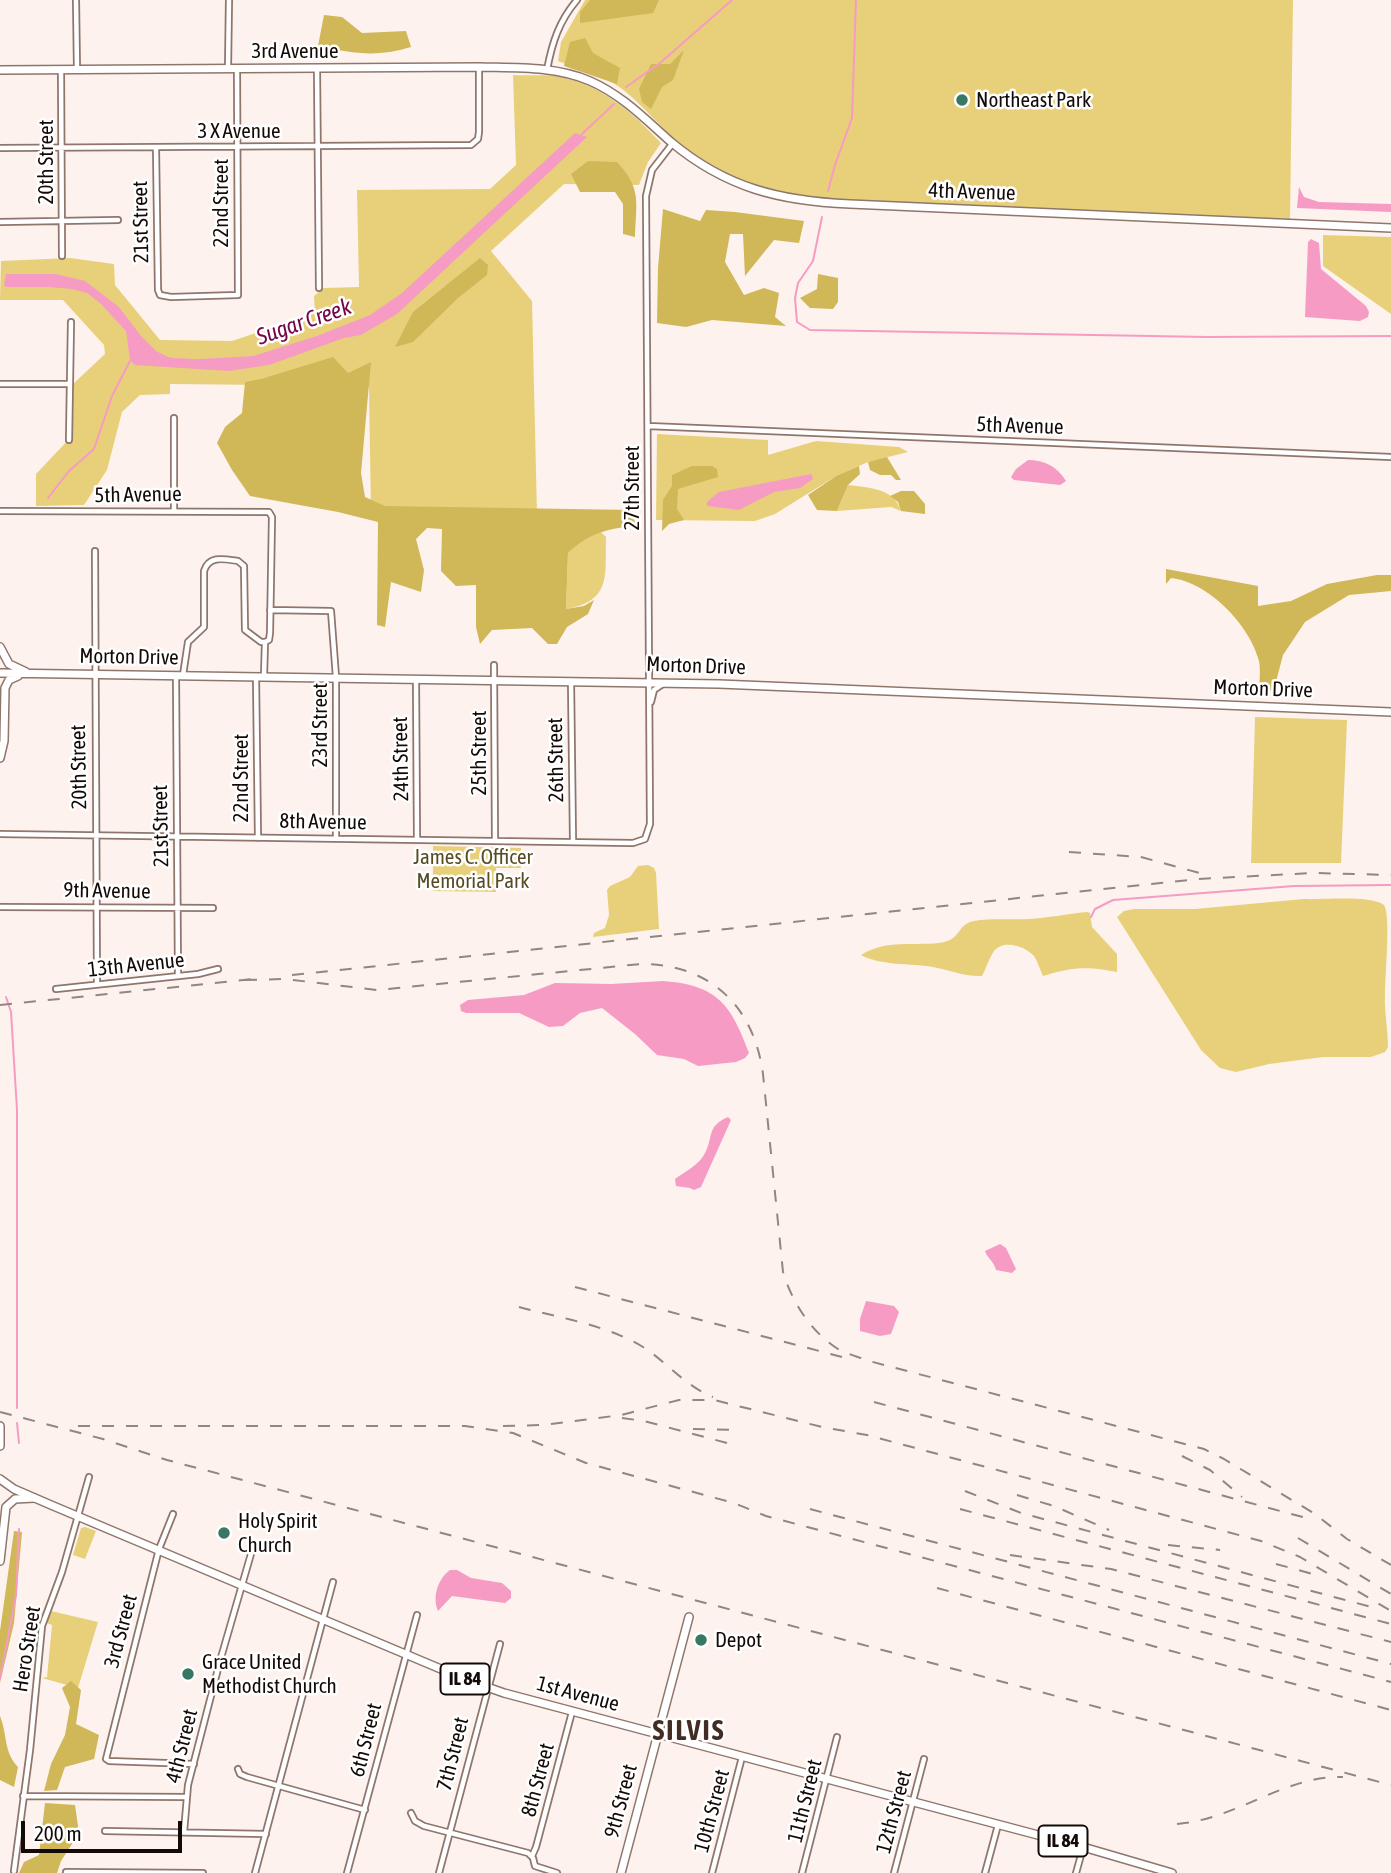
<!DOCTYPE html>
<html>
<head>
<meta charset="utf-8">
<style>
	body { margin:0 }
	#map { position:relative; width:1391px; height:1873px; overflow:hidden; background:#fdf2ed; font-family:"Asap Condensed",sans-serif }
	canvas { display:block }
	.scale { position:absolute; left:21px; top:1821px; width:161px; height:32px; box-sizing:border-box; border:4px solid #130a07; border-top:0; padding-left:9px; font-size:21px; line-height:24px; white-space:nowrap; color:#130a07; -webkit-text-stroke:5px #fff; paint-order:stroke }
</style>
</head>
<body>
<div id="map">
<canvas width="1391" height="1873"></canvas>
<div class="scale">200 m</div>
</div>
<script>
const ctx = document.querySelector('canvas').getContext('2d');
ctx.lineJoin = 'round';
function fill(path, color) {
  ctx.fillStyle = color;
  ctx.fill(path, 'evenodd');
}
function strokePath(path, color, width, dash) {
  ctx.strokeStyle = color;
  ctx.lineWidth = width;
  ctx.lineCap = dash ? 'butt' : 'round';
  ctx.setLineDash(dash || []);
  ctx.stroke(path);
}
function label(font, color, halo, rows, align = 'center') {
  ctx.font = font + ' "Asap Condensed",sans-serif';
  ctx.lineWidth = 5;
  ctx.setLineDash([]);
  ctx.textBaseline = 'middle';
  ctx.strokeStyle = halo;
  ctx.fillStyle = color;
  for (const [text, x, y, turn = 0] of rows) {
    ctx.save();
    ctx.translate(x, y);
    ctx.rotate((+turn || 0) * Math.PI / 180);
    ctx.textAlign = isNaN(turn) ? turn : align;
    if (halo) ctx.strokeText(text, 0, 0);
    ctx.fillText(text, 0, 0);
    ctx.restore();
  }
}
fill(new Path2D(`
	M585 0H1293L1290 219 807 198C760 189 718 176 680 144 660 127 643 105 622 89 609 78 575 68 558 61L561 42Z
	M513 75C529 76 547 74 562 77 603 86 633 113 661 143L648 162 639 185 564 184 491 251 532 301 537 514H371L369 386 170 384V394L140 395 122 412 107 470 84 505 36 506V474L71 437 72 385 105 354 104 345 63 300H0L1 261 70 258 114 264 115 285 160 340 232 341 315 313 314 296 324 288 359 287 357 190 490 189 516 165Z
	M1323 235 1391 237V314L1323 266Z
	M657 434 768 440V455L816 441 899 447 908 452 868 462 836 476 775 514 755 521 656 520Z
	M848 485C870 488 894 488 901 511L891 507 837 511Z
	M600 531 606 537C605 575 612 601 566 609L568 553 582 539Z
	M1255 717 1347 720 1341 863H1251Z
	M433 846 521 848V868H496V892L433 891Z
	M648 865 654 868 656 873 659 929 593 937 594 933 605 928 609 915 607 890 610 886 630 877 638 866Z
	M1304 899C1322 900 1370 895 1384 905 1391 916 1385 975 1385 994 1384 1011 1388 1029 1388 1047L1385 1052 1371 1057H1323L1269 1064 1236 1072 1220 1068 1201 1050 1117 917 1124 911 1134 909H1195Z
	M1087 912 1090 913 1092 927 1117 954V972C1087 966 1072 967 1043 976 1040 970 1038 962 1034 956 1025 946 1004 939 994 951 989 958 986 969 982 976 965 977 949 970 933 967 910 963 881 966 861 955 885 939 912 946 939 943 963 940 955 925 974 921 991 918 1011 920 1028 919 1048 918 1067 914 1087 912Z
	M85 1527 96 1531 85 1559 73 1555 81 1528Z
	M51 1611 98 1622 78 1688 42 1678 47 1677 52 1625 47 1623Z`), '#e8d07a');
fill(new Path2D(`
	M590 0H659L653 13 580 23V12Z
	M324 15 342 17 362 33 406 31 411 47C375 58 353 53 318 46Z
	M585 38 593 53 620 68 617 84 564 66 570 42Z
	M684 50 673 80 662 87 651 109 642 102 639 89 651 64H670Z
	M588 161 617 162C642 189 636 202 635 237L623 234V204L615 192H580L571 174Z
	M663 209 700 221 706 210 735 212 804 221 799 243 774 240 745 276 743 234H730L725 262 744 295 764 288 779 293 775 317 786 326 712 320 686 327 657 323 658 268Z
	M480 258 488 265 487 275 458 298 413 342 395 347 413 312Z
	M818 274 838 278V302L833 309 810 308 800 298 817 289Z
	M333 357 348 373 371 362 361 473 365 497 385 506 633 510 635 525C606 530 590 532 568 553L566 609 584 606 594 600 588 614 567 627 557 644H548L532 628 492 630 480 644 476 627V585L456 586 441 571 442 529 427 528 416 539 424 570 421 592 391 582 385 627 377 625 378 522 338 512 250 496 232 470 217 443 225 427 242 413 245 382 261 379Z
	M887 457 901 480H896L891 475H880L870 470 868 462Z
	M692 466H712L717 469 718 477 678 489 677 509 684 520 669 524 662 531 663 500 672 486V475Z
	M859 466 860 474 848 485 837 511 817 510 808 495 836 476Z
	M901 491H914L925 504V514L901 511 898 502 890 496Z
	M1166 569 1258 586V606L1291 601 1327 584 1377 575H1391V591L1349 595 1305 622 1283 655 1274 689 1259 694C1259 684 1261 671 1259 661 1250 625 1208 582 1171 578L1166 584Z
	M14 1531 22 1532 14 1623 0 1683V1631Z
	M71 1681 81 1690 76 1724 99 1735 94 1759 65 1767 57 1790 44 1791 51 1764 65 1735 70 1707 62 1688Z
	M0 1716C8 1736 3 1751 18 1767L14 1787 0 1780Z
	M45 1803 75 1805 79 1833 61 1861 57 1873H19L24 1862 39 1855Z`), '#d0b758');
fill(new Path2D(`
	M575 133 587 137 397 314 361 335 344 338 269 365 229 371 135 365 130 360 126 331 100 303 87 293 72 289 48 287H6L4 285 6 274H56L85 281 119 307 141 336 156 351 168 357 182 360 253 356 317 336 370 315 402 293Z
	M1299 187 1304 197 1319 202 1391 204V212L1297 208Z
	M1311 239 1319 243 1321 269 1366 306 1369 312 1368 317 1360 321 1305 317 1308 242Z
	M1028 460C1044 460 1057 466 1066 481L1060 485 1014 480 1011 477 1016 469Z
	M811 474 813 479 800 488 774 492 739 510 707 506V502L719 492Z
	M663 981C718 985 731 1005 749 1053L745 1058 736 1062 698 1066 684 1059 657 1055 635 1034 602 1008 580 1013 563 1026 549 1027 519 1013H466L461 1011 460 1005 468 1000 524 995 555 983 611 984Z
	M728 1117 731 1120 701 1187 694 1190 690 1188 676 1186 675 1179C685 1172 700 1164 705 1153 714 1136 706 1127 728 1117Z
	M1000 1244 1006 1248 1016 1269 1012 1273 996 1270C994 1261 987 1258 985 1251Z
	M866 1301 894 1306 899 1312 891 1334 880 1336 860 1331V1319Z
	M450 1570H457L471 1578 502 1583 511 1591V1598L505 1603 452 1596 438 1611C432 1596 438 1579 450 1570Z`), '#f69bc4');
strokePath(new Path2D(`
	M626 87 660 63 732 0
	M582 134 614 104
	M828 191 835 165 852 118 856 0
	M822 217 813 261 798 283 795 298 797 322 810 330 1207 337 1391 336
	M175 359 193 360
	M48 498 69 471 94 449 112 396 130 361
	M1091 917 1095 909 1113 900 1294 886 1391 885
	M6 997 11 1012 17 1110V1408
	M17 1423 19 1443
	M0 1678 16 1595 19 1529`), '#f69bc4', 2);
const street = new Path2D(`
	M76 0 77 69
	M228 69 229 0
	M317 69 319 288
	M61 70 62 256
	M547 70C552 43 559 21 577 0
	M0 148 471 145 478 139 479 132V67
	M156 148 158 290 160 295 171 297 238 295 237 69
	M0 222 118 220
	M0 384H70
	M648 426 1391 457
	M69 440 71 322
	M174 510V418
	M0 511 269 512 272 517 270 633 269 640 265 642 264 676
	M95 551 97 984
	M270 610 331 611 336 677V839
	M494 665 495 840
	M183 675 188 642 204 627V571C209 555 224 559 238 561L244 566 245 630 261 642H265
	M176 676 178 976
	M256 676 258 838
	M416 679 417 839
	M571 681 573 841
	M651 702 654 690 663 684
	M0 834 633 843 645 839 650 824 646 196 652 170 673 143
	M0 907 213 908
	M56 989 198 974 218 969
	M173 1514 159 1549 106 1759 109 1761 194 1764
	M238 1769 240 1774 247 1777 365 1810
	M23 1796 186 1797
	M411 1813 415 1821 424 1826 528 1853 533 1858 535 1866 557 1873
	M105 1831 266 1834
	M184 1832 188 1785 220 1661 253 1547
	M532 1856 536 1847 572 1712
	M14 1871 30 1750 42 1626 62 1572 89 1477
	M66 1872 203 1873
	M255 1873 333 1582
	M347 1873 417 1615
	M439 1873 500 1644
	M712 1873 742 1757
	M802 1873 837 1737
	M894 1873 924 1759
	M985 1873 998 1825
	M1076 1873 1083 1848`);
const secondary = new Path2D(`
	M0 70 479 67C516 68 555 66 590 81 622 95 645 119 671 142 726 188 780 201 850 204L1391 228
	M0 647 9 664 26 672
	M0 673 719 684 1391 712
	M0 758 4 741 5 688 9 680 18 676
	M0 1561 6 1507 15 1499 34 1498
	M621 1873 689 1617`);
const primary = new Path2D(`
	M0 1426V1446
	M0 1479 14 1489 51 1505 467 1680 504 1693 1083 1847 1172 1873`);
strokePath(street, '#8f766c', 8);
strokePath(secondary, '#8f766c', 10);
strokePath(primary, '#8f766c', 10);
strokePath(street, '#fff', 4.5);
strokePath(secondary, '#fff', 7);
strokePath(primary, '#fff', 7);
strokePath(new Path2D(`
	M1069 852 1141 857 1203 874
	M292 975 1198 879 1314 873 1391 875
	M245 980 285 979 377 990 641 964C711 964 754 1007 763 1074L783 1272C792 1302 811 1332 838 1349 847 1354 859 1357 869 1361L1204 1449 1224 1459 1315 1514 1347 1539 1391 1565
	M0 1005 254 979
	M575 1287 846 1358
	M519 1307C560 1318 607 1325 643 1347 668 1363 685 1386 713 1397
	M874 1402 1310 1519
	M0 1412 103 1439 167 1460 1391 1785
	M622 1418 644 1421 731 1444
	M78 1426H465L513 1433 586 1463 734 1503 766 1516 1391 1682
	M503 1426 544 1425 621 1415 679 1400H714L822 1427 867 1435 1261 1541 1300 1557 1391 1611
	M693 1429 735 1430
	M1182 1456 1210 1470 1242 1497
	M965 1491 1021 1513 1375 1608
	M1017 1495 1054 1506 1109 1530
	M810 1509 1391 1664
	M960 1509 1391 1624
	M1298 1538 1391 1594
	M1168 1545 1220 1550
	M1010 1555 1111 1569 1391 1642
	M1276 1564 1320 1576
	M937 1588 1391 1710
	M1177 1824C1238 1819 1285 1775 1343 1777`), '#908682', 2, [12, 12]);
for (const [x, y, r, color] of [
	[962,100,7,"#387764"],
	[224,1533,7,"#387764"],
	[701,1640,7,"#387764"],
	[188,1674,7,"#387764"]
]) {
  const dot = new Path2D();
  dot.arc(x, y, r, 0, 2 * Math.PI);
  ctx.fillStyle = color;
  ctx.fill(dot);
  strokePath(dot, '#fff', 2.5);
}
for (const [x, y, w] of [
	[465,1679,49],
	[1063,1841,49]
]) {
  const box = new Path2D();
  box.roundRect(x - w / 2, y - 15.5, w, 31, 5);
  ctx.fillStyle = '#fff';
  ctx.fill(box);
  strokePath(box, '#130a07', 2);
}
label('bold 19px', '#130a07', null, [
	["IL 84",465,1679],
	["IL 84",1063,1841]
]);
label('21px', '#130a07', '#fff', [
	["3rd Avenue",295,51],
	["3 X Avenue",239,131],
	["20th Street",46,162,-90],
	["4th Avenue",972,192,2],
	["22nd Street",221,203,-90],
	["21st Street",141,222,-91],
	["5th Avenue",1020,426,2],
	["27th Street",632,488,-90],
	["5th Avenue",138,495,-1],
	["Morton Drive",129,657,1],
	["Morton Drive",696,666,2],
	["Morton Drive",1263,689,2],
	["23rd Street",320,725,-90],
	["25th Street",479,753,-90],
	["24th Street",401,759,-91],
	["26th Street",556,760,-91],
	["20th Street",79,767,-91],
	["22nd Street",241,778,-90],
	["8th Avenue",323,822,1],
	["21st Street",161,826,-91],
	["9th Avenue",107,891,1],
	["13th Avenue",136,965,-6],
	["3rd Street",121,1631,-75],
	["Hero Street",27,1649,-81],
	["1st Avenue",578,1694,15],
	["6th Street",366,1740,-76],
	["4th Street",182,1746,-76],
	["7th Street",453,1754,-76],
	["8th Street",538,1780,-75],
	["9th Street",621,1801,-75],
	["11th Street",805,1801,-76],
	["10th Street",712,1811,-75],
	["12th Street",894,1812,-75]
]);
label('21px', '#130a07', '#fff', [
	["Northeast Park",976,100],
	["Holy Spirit",238,1521],
	["Church",238,1545],
	["Depot",715,1640],
	["Grace United",202,1662],
	["Methodist Church",202,1686]
], 'left');
label('21px', '#564b24', '#fff', [
	["James C. Officer",473,857],
	["Memorial Park",473,881]
]);
label('italic 23px', '#730648', '#fff', [
	["Sugar Creek",304,322,-19]
]);
ctx.letterSpacing = '2px';
label('bold 28px', '#422c24', '#fff', [
	["SILVIS",689,1731]
]);
ctx.letterSpacing = '0px';
</script>
</body>
</html>
